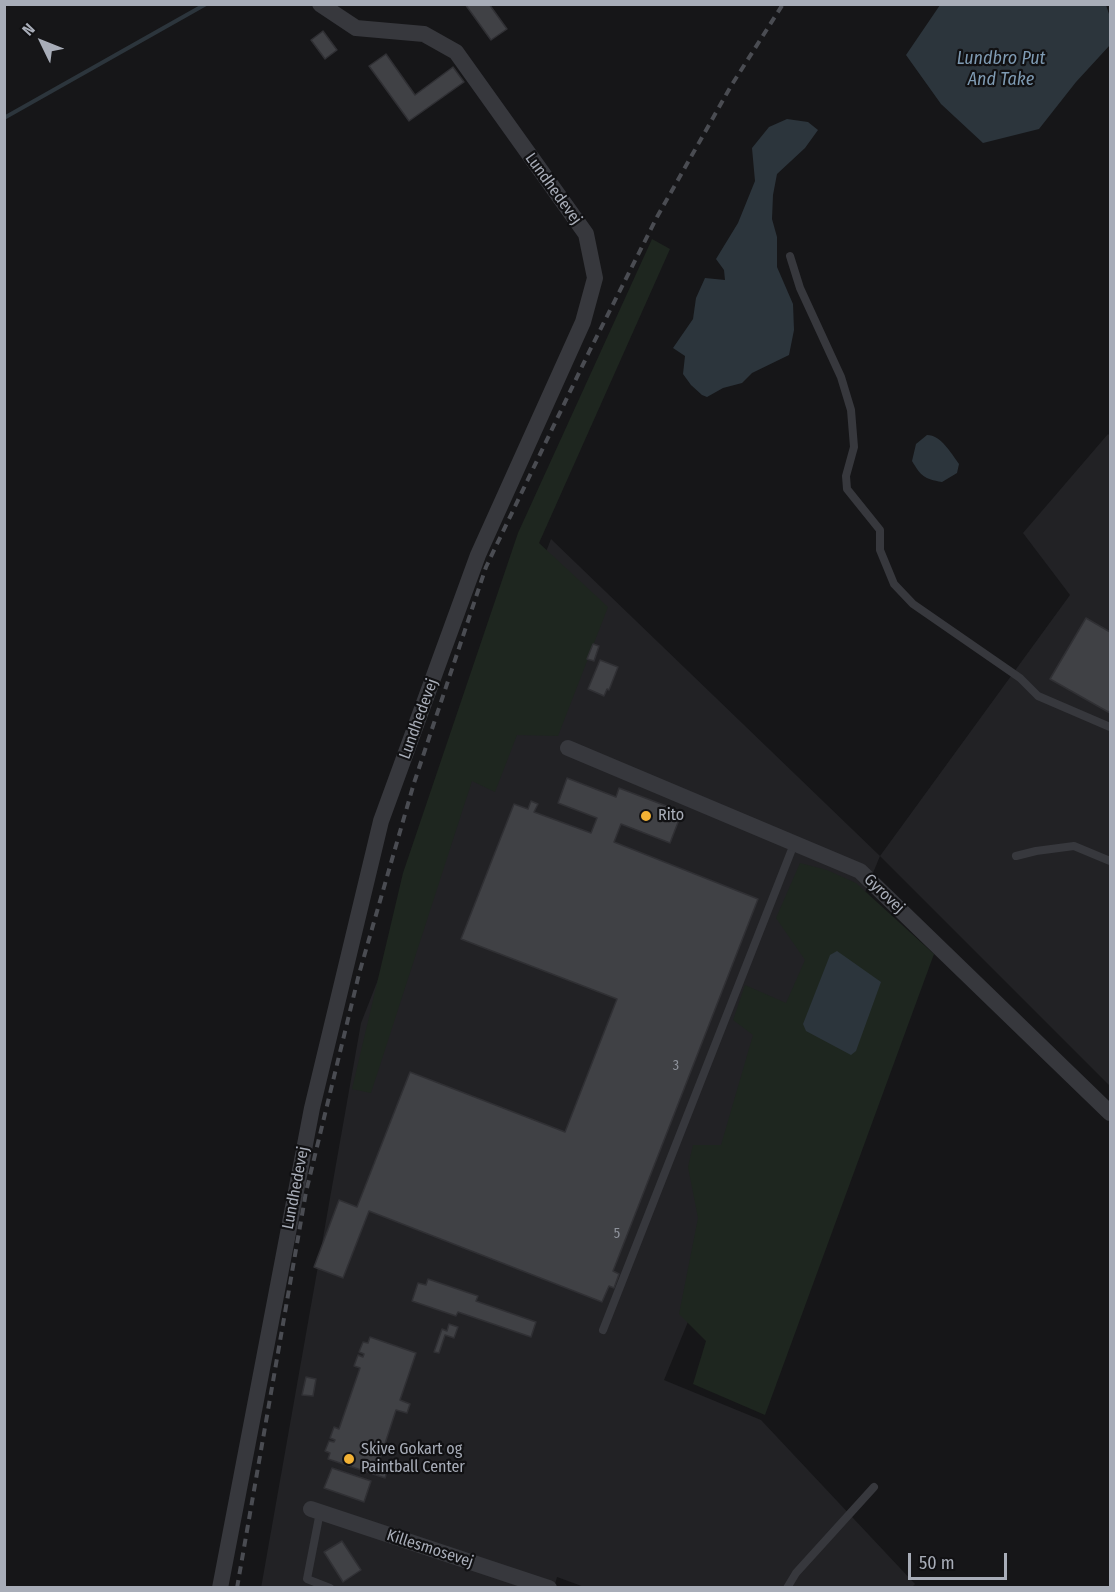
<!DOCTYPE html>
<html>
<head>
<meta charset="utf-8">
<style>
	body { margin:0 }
	#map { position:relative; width:1115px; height:1592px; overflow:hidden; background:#161618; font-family:"Fira Sans Condensed",sans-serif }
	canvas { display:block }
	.frame { position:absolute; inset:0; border:6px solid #a8adb8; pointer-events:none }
	.north { position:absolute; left:12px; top:12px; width:60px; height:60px; -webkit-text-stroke:4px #111113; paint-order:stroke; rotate:313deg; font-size:16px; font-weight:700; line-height:24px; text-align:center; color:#a8adb8 }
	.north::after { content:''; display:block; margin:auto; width:21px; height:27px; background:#a8adb8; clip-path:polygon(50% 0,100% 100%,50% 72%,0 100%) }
	.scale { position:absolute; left:908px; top:1553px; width:99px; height:27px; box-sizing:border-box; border:3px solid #a8adb8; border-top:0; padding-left:8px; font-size:18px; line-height:21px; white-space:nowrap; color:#a8adb8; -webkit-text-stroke:4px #111113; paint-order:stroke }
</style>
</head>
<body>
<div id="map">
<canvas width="1115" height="1592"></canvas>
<div class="frame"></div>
<div class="north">N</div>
<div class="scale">50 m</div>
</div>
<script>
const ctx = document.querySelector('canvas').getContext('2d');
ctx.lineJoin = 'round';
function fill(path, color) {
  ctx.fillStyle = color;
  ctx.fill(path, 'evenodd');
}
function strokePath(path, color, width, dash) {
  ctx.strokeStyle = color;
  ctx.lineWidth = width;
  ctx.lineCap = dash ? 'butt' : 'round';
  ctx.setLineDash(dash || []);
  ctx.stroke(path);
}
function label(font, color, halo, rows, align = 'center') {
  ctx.font = font + ' "Fira Sans Condensed",sans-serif';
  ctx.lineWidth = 4.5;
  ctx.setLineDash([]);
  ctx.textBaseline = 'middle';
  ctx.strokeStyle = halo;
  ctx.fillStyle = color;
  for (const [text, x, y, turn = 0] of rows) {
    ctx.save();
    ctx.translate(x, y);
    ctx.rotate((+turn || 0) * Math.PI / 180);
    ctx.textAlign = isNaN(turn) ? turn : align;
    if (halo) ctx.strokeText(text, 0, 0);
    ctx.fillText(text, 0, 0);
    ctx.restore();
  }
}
fill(new Path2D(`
	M1108 434 1110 436V1086L880 856 664 1380 761 1420 915 1584 911 1588H587L557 1577 554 1588H261L361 1023 551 539 880 856 1070 595 1023 533Z`), '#222225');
fill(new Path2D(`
	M652 239 670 249 539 543 608 607 558 736 517 735 495 792 472 781 371 1093 352 1089 403 873 518 533Z
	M800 863 827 870 856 883 934 954 765 1415 693 1384 706 1341 679 1314 698 1218 688 1167 693 1145H721L753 1035 733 1020 745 985 786 1003 805 960 776 918Z`), '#1e261f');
fill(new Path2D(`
	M940 5H1106L1110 17V45L1076 82 1039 129 983 143 941 104 906 55Z
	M787 119 808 122 818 130 805 148 777 174 773 195 772 219 777 237V267L793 304 794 330 789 355 752 373 742 383 723 388 707 397 702 395 691 385 683 374 685 356 673 348 693 319 696 298 705 278 725 280 724 270 716 259 738 223 755 181 752 148 769 127Z
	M927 435C941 435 951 453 959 464L957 473 942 482C924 479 921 476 912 461L916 444Z
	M837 951 881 982 856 1051 851 1055 806 1031 803 1024 830 955Z`), '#2c353c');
strokePath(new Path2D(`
	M4 118 206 4`), '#2c353c', 4);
const building = new Path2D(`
	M465 4H489L507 29 491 40Z
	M323 31 337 50 325 59 311 40Z
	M386 54 415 95 453 67 464 82 409 121 369 66Z
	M1086 618 1110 632V713L1050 679Z
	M593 644 599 646 594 661 587 659Z
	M600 660 618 667 609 690 607 689 604 696 588 689Z
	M567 778 616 797 619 788 682 812 670 843 621 824 614 842 758 899 613 1271 619 1274 614 1288 609 1286 602 1302 369 1211 343 1278 314 1267 339 1200 357 1207 410 1072 565 1132 617 999 461 939 514 804 528 809 531 801 538 804 534 812 591 833 597 818 558 803Z
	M428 1279 478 1296 476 1301 536 1322 531 1337 458 1312 456 1316 412 1301 418 1283 426 1285Z
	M449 1324 458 1327 454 1338 445 1335 439 1353 434 1352 442 1329 447 1331Z
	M370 1337 416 1353 400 1400 410 1404 407 1413 396 1410 378 1465 388 1468 385 1478 328 1459 330 1453 325 1451 329 1441 334 1442 335 1440 330 1438 334 1427 339 1429 360 1368 354 1366 358 1355 363 1357 364 1354 359 1352 363 1342 368 1343Z
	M306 1377 316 1379 313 1396 302 1395Z
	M332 1468 371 1481 364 1502 324 1488Z
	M342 1541 361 1570 343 1582 324 1552Z`);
fill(building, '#404145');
strokePath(building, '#303034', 1.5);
strokePath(new Path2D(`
	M790 256 800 288 841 377 851 410 854 447 846 476 847 489 880 530V550L894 584 913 604 1020 678 1038 696 1110 727
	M1016 856 1036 851 1074 846 1110 861
	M603 1330 794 844
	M320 1512 307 1579 330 1588
	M787 1588 796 1573 874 1487`), '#37383d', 8);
strokePath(new Path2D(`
	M568 748 860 871 1110 1113
	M311 1509 549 1588
	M220 1588 312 1108 381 821 478 555 583 322 595 278 586 234 456 52 424 34 356 28 320 4`), '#37383d', 16);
strokePath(new Path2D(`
	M237 1588 306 1192 359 974 414 783 486 567 589 352 657 217 731 86 783 4`), '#4a4c52', 4, [8, 6]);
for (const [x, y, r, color] of [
	[646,816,6,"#f2b134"],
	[349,1459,6,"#f2b134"]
]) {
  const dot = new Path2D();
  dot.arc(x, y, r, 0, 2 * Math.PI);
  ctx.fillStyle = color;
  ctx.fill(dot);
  strokePath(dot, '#111113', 2);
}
label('14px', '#8e929b', null, [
	["3",676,1066],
	["5",617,1234]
]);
label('16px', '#a8adb8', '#111113', [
	["Lundhedevej",553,189,54],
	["Lundhedevej",419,719,-70],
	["Gyrovej",884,894,44],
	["Lundhedevej",296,1188,-79],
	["Killesmosevej",430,1549,18]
]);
label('16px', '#a8adb8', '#111113', [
	["Rito",658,816],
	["Skive Gokart og",361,1450],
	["Paintball Center",361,1468]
], 'left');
label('italic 18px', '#7f9bb3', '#111113', [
	["Lundbro Put",1001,59],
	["And Take",1001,80]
]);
</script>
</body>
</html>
